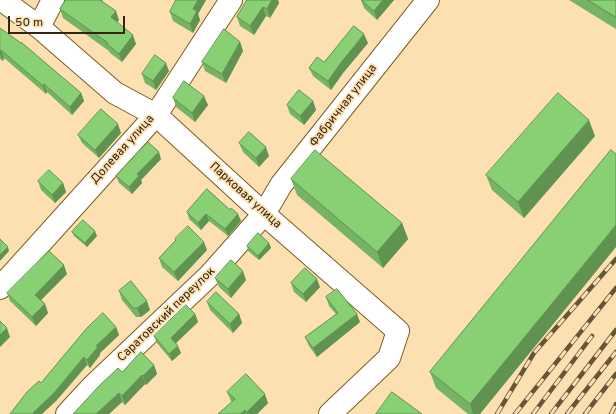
<!DOCTYPE html>
<html>
<head>
<meta charset="utf-8">
<style>
	body { margin:0 }
	#map { position:relative; width:616px; height:414px; overflow:hidden; background:#fde0b1; font-family:Overpass,sans-serif }
	canvas { display:block }
	.scale { position:absolute; left:8px; top:16px; width:117px; height:18px; box-sizing:border-box; border:2px solid #34260e; border-top:0; padding-left:5px; font-size:12px; line-height:14px; white-space:nowrap; color:#34260e; -webkit-text-stroke:3px #fde0b1; paint-order:stroke }
</style>
</head>
<body>
<div id="map">
<canvas width="616" height="414"></canvas>
<div class="scale">50 m</div>
</div>
<script>
const ctx = document.querySelector('canvas').getContext('2d');
ctx.lineJoin = 'round';
function strokePath(path, color, width, dash) {
  ctx.strokeStyle = color;
  ctx.lineWidth = width;
  ctx.lineCap = dash ? 'butt' : 'round';
  ctx.setLineDash(dash || []);
  ctx.stroke(path);
}
function fill(path, color) {
  ctx.fillStyle = color;
  ctx.fill(path, 'evenodd');
}
function label(font, color, halo, rows, align = 'center') {
  ctx.font = font + ' Overpass,sans-serif';
  ctx.lineWidth = 3.5;
  ctx.setLineDash([]);
  ctx.textBaseline = 'middle';
  ctx.strokeStyle = halo;
  ctx.fillStyle = color;
  for (const [text, x, y, turn = 0] of rows) {
    ctx.save();
    ctx.translate(x, y);
    ctx.rotate((+turn || 0) * Math.PI / 180);
    ctx.textAlign = isNaN(turn) ? turn : align;
    if (halo) ctx.strokeText(text, 0, 0);
    ctx.fillText(text, 0, 0);
    ctx.restore();
  }
}
const minor = new Path2D(`
	M2 0 39 27 115 93 156 115 264 214 398 331 389 358 330 414
	M39 27 53 0
	M0 288 156 115 231 0
	M67 414 93 386 210 275 264 214 281 185 428 0`);
strokePath(minor, '#7d5d22', 24);
strokePath(minor, '#fff', 22);
const rail = new Path2D(`
	M497 414 534 353 616 259
	M515 414 616 288
	M533 414 592 336
	M551 414 616 330
	M567 414 616 352
	M585 414 616 374
	M611 414 616 404`);
strokePath(rail, '#675537', 4.5);
strokePath(rail, '#fde0b1', 3, [9]);
fill(new Path2D(`
	M66 0H103L102 2 119 20 117 22 136 44 122 62 110 53 109 51 63 18 60 9Z
	M176 0H206L198 14 200 20 193 33 173 21 170 12Z
	M247 0H278L279 3 270 18 266 16 254 35 240 26 237 17Z
	M361 0H394L377 20 364 8Z
	M569 0H616V29Z
	M0 28 81 93 84 101 72 115 47 92 46 94 4 58 3 61 0 59Z
	M240 42 243 51 226 83 205 71 202 62Z
	M368 43 343 73 331 90 313 76 309 68Z
	M169 71 156 90 145 83 142 74Z
	M173 98 208 105 195 122 176 107Z
	M313 101 316 110 304 125 290 114 287 105Z
	M121 133 99 158 82 143 78 135Z
	M595 136 524 218 492 190 486 175Z
	M239 143 269 156 259 167 243 152Z
	M611 150 480 414H468L436 388 430 372Z
	M161 159 141 180 142 183 132 194 119 183 116 176Z
	M291 179 402 223 408 239 383 268 297 195Z
	M38 181 63 183 66 192 55 203 41 190Z
	M207 189 241 221 228 236 209 221 201 230 189 219 187 212Z
	M72 232 97 236 87 247 74 236Z
	M175 239 207 250 178 281 162 267 159 258 176 240Z
	M269 243 271 248 259 260 248 251 247 246Z
	M67 274 41 300 45 304 48 313 36 326 10 301 7 293Z
	M215 278 246 280 231 298 219 287Z
	M291 283 320 287 306 302 294 292Z
	M119 291 150 310 141 317H136L122 300Z
	M326 297 360 322 317 357 309 346 305 337 336 314 329 306Z
	M207 302 239 314 242 323 233 333 210 310Z
	M195 314 198 322 176 343 181 353 172 361 157 343 154 336Z
	M116 327 119 335 100 353V355L90 368 87 365 56 401 41 383Z
	M154 365 157 374 146 385 145 384 125 405 122 402 109 414H73L122 372Z
	M227 392 268 403 257 414H218L232 402 231 401Z`), '#76b365');
fill(new Path2D(`
	M198 0H206L198 14 200 20 193 33 190 24 193 9Z
	M272 0H278L279 3 270 18 267 9Z
	M383 0H394L377 20 374 11Z
	M263 7 266 16 254 35 250 26Z
	M116 11 119 20 114 26 111 17Z
	M364 34 368 43 343 73 331 90 328 81 340 64Z
	M133 35 136 44 122 62 119 54Z
	M240 42 243 51 226 83 222 74Z
	M1 50 4 58 3 61 0 54V52Z
	M166 63 169 71 156 90 153 81Z
	M44 84 47 92 46 94 43 86Z
	M81 93 84 101 72 115 70 107Z
	M204 96 208 105 195 122 192 113Z
	M313 101 316 110 304 125 300 116Z
	M589 120 595 136 524 218 518 202Z
	M118 124 121 133 99 158 95 150Z
	M266 147 269 156 259 167 256 158Z
	M159 152 161 159 141 180 142 183 132 194 129 187 137 174Z
	M63 183 66 192 55 203 52 195Z
	M206 214 209 221 201 230 198 223Z
	M238 214 241 221 228 236 225 229Z
	M402 223 408 239 383 268 377 252Z
	M616 225V247L480 414H473L470 404Z
	M95 231 97 236 87 247 85 243Z
	M204 242 207 250 178 281 174 272Z
	M269 243 271 248 259 260 258 256Z
	M8 247 9 251 0 261V255Z
	M64 265 67 274 38 303 35 295Z
	M243 271 246 280 231 298 228 289Z
	M317 279 320 287 306 302 303 294Z
	M147 301 150 310 141 317 137 308Z
	M45 304 48 313 36 326 32 317Z
	M195 314 198 322 174 345 171 338Z
	M239 314 242 323 233 333 230 324Z
	M357 314 360 322 317 357 313 348Z
	M116 327 119 335 100 353V355L90 368 87 360 96 346Z
	M7 328 10 337 0 347V335Z
	M178 346 181 353 172 361 169 354Z
	M84 357 87 365 56 401 42 414H33V413Z
	M154 365 157 374 146 385 143 376Z
	M142 375 145 384 125 405 122 396Z
	M119 393 122 402 109 414H96Z
	M265 394 268 403 257 414H247V412Z
	M245 410 246 414H240Z`), '#609252');
const building = new Path2D(`
	M66 0H100L116 11 111 17 133 35 119 54 107 44 108 43 60 9Z
	M176 0H198L193 9 197 11 190 24 170 12Z
	M247 0H272L267 9 263 7 250 26 237 17Z
	M362 0H383L374 11Z
	M588 0H616V17Z
	M354 26 364 34 340 64 328 81 309 68 317 57 324 62Z
	M0 28 21 43V42L81 93 70 107 44 84 43 86 1 50 0 52Z
	M224 29 240 42 222 74 202 62Z
	M155 55 166 63 153 81 142 74Z
	M184 81 204 96 192 113 173 98Z
	M299 90 313 101 300 116 287 105Z
	M558 93 589 120 518 202 486 175Z
	M101 109 118 124 95 150 78 135Z
	M249 132 266 147 256 158 239 143Z
	M148 142 159 152 137 174 139 176 129 187 116 176Z
	M315 150 402 223 377 252 291 179Z
	M611 150 616 154V225L470 404 430 372Z
	M49 170 63 183 52 195 38 181Z
	M207 189 230 210 231 208 238 214 225 229 206 214 198 223 187 212Z
	M83 220 95 231 85 243 72 232Z
	M188 226 204 242 174 272 159 258 176 240 175 239Z
	M258 233 269 243 258 256 247 246Z
	M0 239 8 247 0 255Z
	M49 251 64 265 35 295 45 304 32 317 7 293Z
	M231 260 243 271 228 289 215 278Z
	M305 268 317 279 303 294 291 283Z
	M131 281 147 301 137 308H133L119 291Z
	M337 289 357 314 313 348 305 337 338 313 326 297Z
	M216 292 239 314 230 324 207 302Z
	M186 305 195 314 171 338 178 346 169 354 154 336Z
	M103 313 116 327 96 346 98 347 87 360 84 357 54 393 33 413 34 414H10L27 392 39 381 41 383 86 329Z
	M0 321 7 328 0 335Z
	M141 352 154 365 143 376 142 375 122 396 119 393 96 414H73L99 386 118 368 122 372Z
	M246 374 265 394 247 412 245 410 240 414H218L235 399 227 392Z
	M392 392 422 414H376Z`);
fill(building, '#89d075');
strokePath(building, '#609252', 1);
label('12px', '#34260e', '#fde0b1', [
	["Фабричная улица",344,106,-52],
	["Долевая улица",123,150,-48],
	["Парковая улица",245,196,42],
	["Саратовский переулок",167,315,-44]
]);
</script>
</body>
</html>
